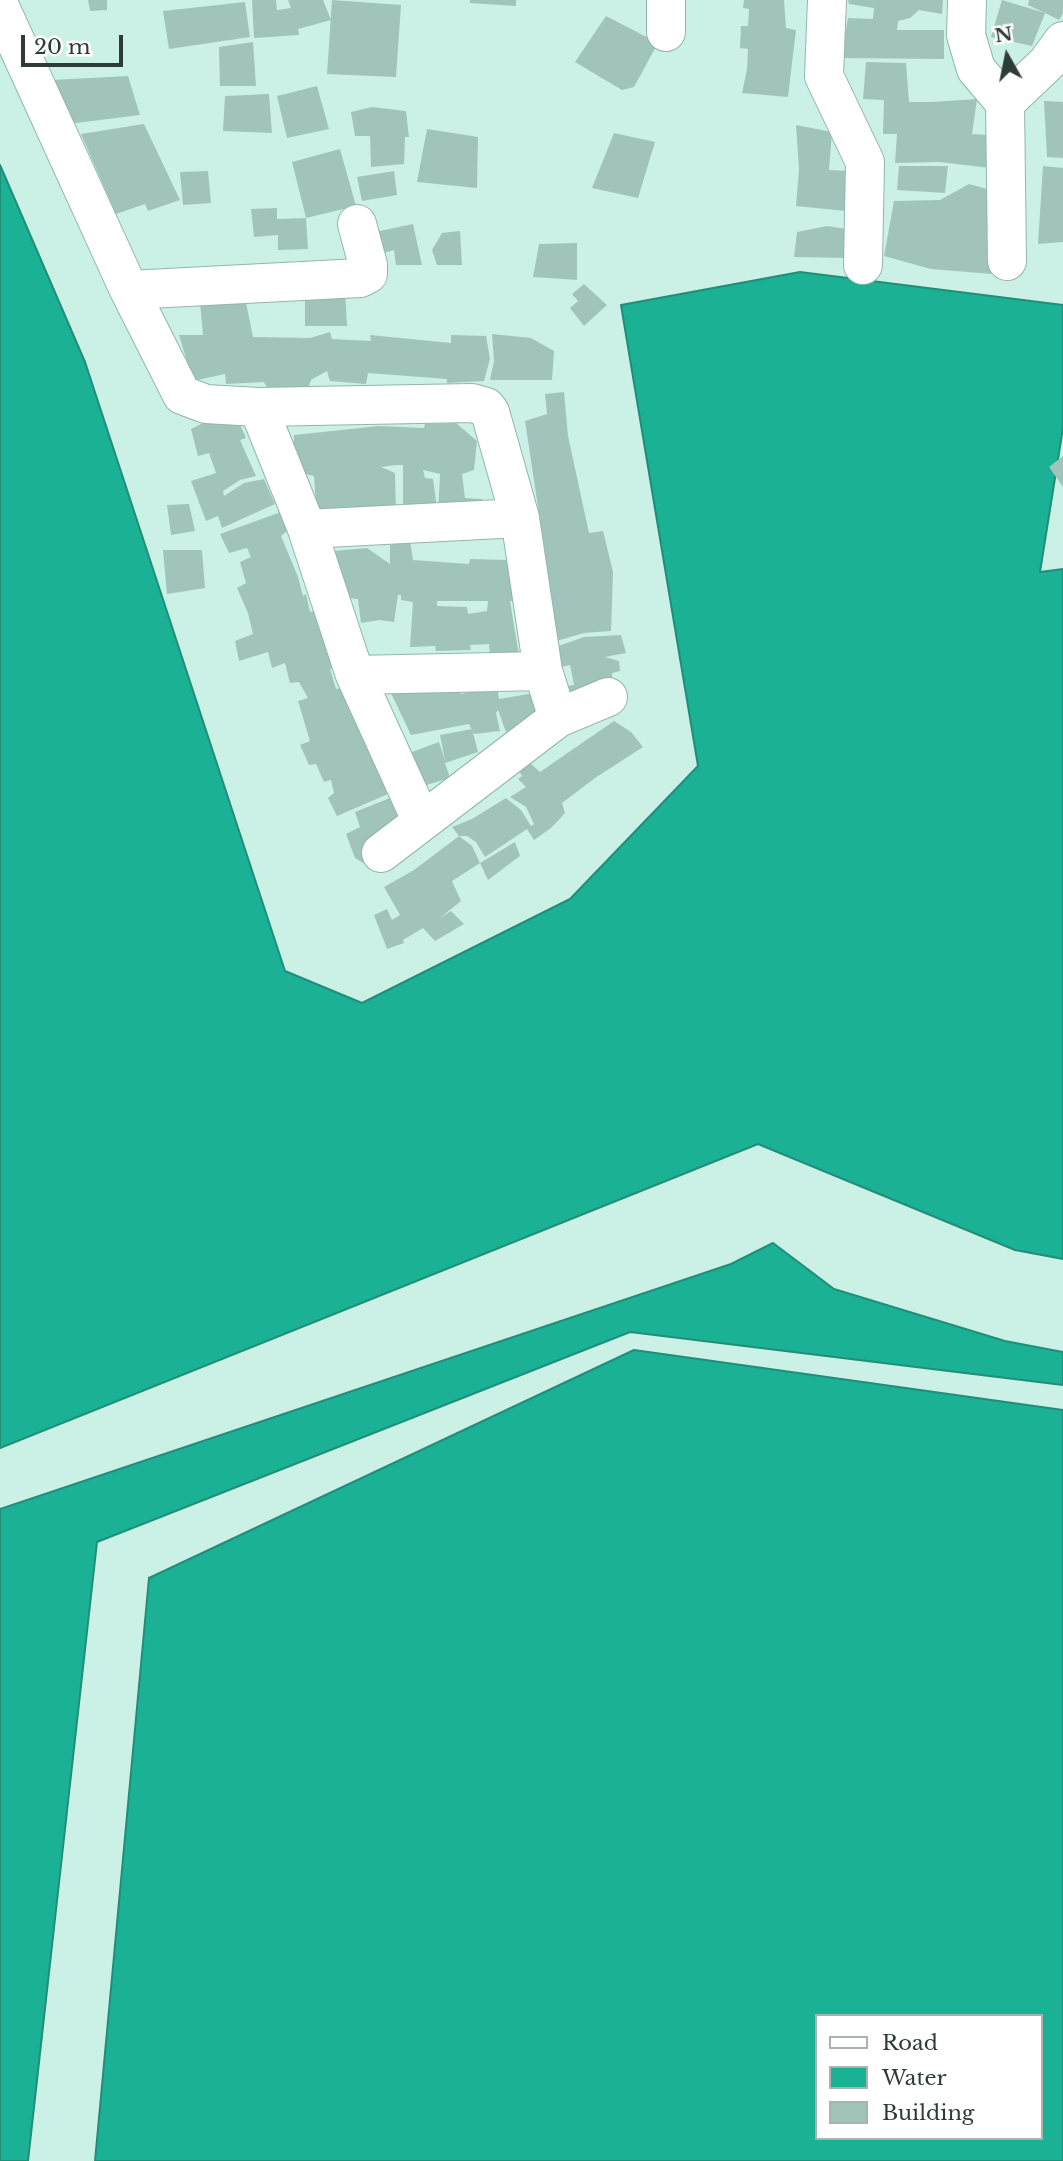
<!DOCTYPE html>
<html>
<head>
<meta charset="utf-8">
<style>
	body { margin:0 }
	#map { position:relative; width:1063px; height:2161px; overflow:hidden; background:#cbf1e6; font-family:"Libre Baskerville",serif }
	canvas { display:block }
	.legend { position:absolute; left:815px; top:2014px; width:228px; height:126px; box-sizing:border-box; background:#fff; border:2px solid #abb1af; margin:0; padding:9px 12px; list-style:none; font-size:21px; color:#2e3c38 }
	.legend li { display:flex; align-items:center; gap:14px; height:35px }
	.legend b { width:35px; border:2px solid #abb1af }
	.north { position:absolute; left:972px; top:21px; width:70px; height:70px; -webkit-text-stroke:5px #fff; paint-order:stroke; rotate:351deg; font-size:19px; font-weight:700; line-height:28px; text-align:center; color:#2e3c38 }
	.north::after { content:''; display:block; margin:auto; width:24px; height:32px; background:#2e3c38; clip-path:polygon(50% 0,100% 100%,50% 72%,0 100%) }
	.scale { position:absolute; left:21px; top:35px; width:102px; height:32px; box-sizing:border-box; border:4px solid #2e3c38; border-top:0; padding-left:9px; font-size:21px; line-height:24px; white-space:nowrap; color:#2e3c38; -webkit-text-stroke:5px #fff; paint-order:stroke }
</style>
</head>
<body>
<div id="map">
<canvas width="1063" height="2161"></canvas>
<ul class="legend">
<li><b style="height:9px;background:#fff"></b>Road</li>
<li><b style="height:19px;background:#1ab195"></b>Water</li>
<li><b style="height:19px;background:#a0c4b9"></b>Building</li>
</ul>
<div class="north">N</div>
<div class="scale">20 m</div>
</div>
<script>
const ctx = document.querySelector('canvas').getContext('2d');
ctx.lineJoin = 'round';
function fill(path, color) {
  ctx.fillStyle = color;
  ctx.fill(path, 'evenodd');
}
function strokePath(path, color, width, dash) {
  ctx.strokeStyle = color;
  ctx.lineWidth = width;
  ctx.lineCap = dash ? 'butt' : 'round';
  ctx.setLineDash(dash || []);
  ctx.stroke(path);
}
const water = new Path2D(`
	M0 165 85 362 285 971 362 1003 570 899 698 766 621 305 800 272 1063 305V428L1040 572 1063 569V1259L1015 1250 758 1144 0 1448Z
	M773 1243 834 1289 1005 1341 1063 1352V1385L630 1332 97 1542 28 2161H0V1509L731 1264Z
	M634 1350 1063 1410V2161H95L149 1578ZM816 2016H1040V2138H816Z`);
fill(water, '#1ab195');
strokePath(water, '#208e79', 2);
fill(new Path2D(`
	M88 0H107V10L90 11Z
	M252 0H276L277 10 291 8 288 0H323L331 20 298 29 299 35 254 38Z
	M332 0 401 5 396 77 327 74Z
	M470 0H516V6L470 3Z
	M744 0H784L786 28 796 30 788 97 742 93 747 69 748 49 740 48 741 26H748L749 9 743 8Z
	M848 0H943L942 14 919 10 910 18 898 21 897 30H944V59L841 58 848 18 873 19 874 8 849 4Z
	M1002 0 1045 13 1028 5 1029 0H1063V13L1059 20 1045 13 1032 46 991 37Z
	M245 2 250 37 169 49 163 11Z
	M606 16 658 43 634 87 622 90 575 62Z
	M253 42 256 86H220L219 47Z
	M866 62 906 63 909 102H932L977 99 972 134 988 135 990 168 939 162 895 163 897 134H883L884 100 863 99Z
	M128 76 140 115 68 124 52 80Z
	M317 86 329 129 287 138 277 96Z
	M269 94 272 133 223 131 225 96Z
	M1044 101 1063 102V158L1047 157Z
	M372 107 406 111 409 137H405L404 164 371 167 370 136H355L351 112Z
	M144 124 180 200 148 211 145 204 116 214 81 134Z
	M796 125 832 132 829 170 847 171 846 211 796 206 799 169Z
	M427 129 478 137 477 188 417 182Z
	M614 133 655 142 638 198 592 188Z
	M340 149 356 206 306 218 292 162Z
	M899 166H948L945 193 897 190Z
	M1043 166 1063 168V242L1038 244Z
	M208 171 211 203 183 205 180 172Z
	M394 171 397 195 362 201 357 177Z
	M969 184 995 191 992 274 931 269 884 256 894 201 940 200Z
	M277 208V219L306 218 308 249 278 250V235L254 237 251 209Z
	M413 224 422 265H396L394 250 377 255 375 232Z
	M827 226 847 229 849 258 794 257 797 232Z
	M460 231 462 265H437L432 250 442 233Z
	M577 243V280L533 277 539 244Z
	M584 284 607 305 584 326 570 308 578 301 572 294Z
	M243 288 253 337 310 338 330 332 332 339 371 341 370 335 451 343V335L486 336 490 359 484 381 447 383V379L368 373 366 384 330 381 327 371 311 380 308 389 268 390 264 382 226 384 225 374 193 381 179 335H203L199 291Z
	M345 290 347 326H305V294Z
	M492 334 531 338 554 351 552 380H490L494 361Z
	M564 392 568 436 589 533 603 531 613 572 611 631 584 633 553 642 531 552 544 546 525 421 547 414 545 394Z
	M235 413 246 438 240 440 256 476 240 480 223 491 224 496 244 483 264 479 275 504 222 528 218 516 206 521 191 481 216 473 209 453 198 456 191 429 221 414Z
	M456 423 477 441 474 470 462 474 465 498 482 499V515L403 518V465H396L381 467 395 473 396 519 317 518 314 476 293 471 294 435 379 426 424 428 425 424ZM423 470 440 474 438 516 433 479 425 478Z
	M1063 456V487L1049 467Z
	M189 504 195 531 171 535 167 505Z
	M281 512 288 530 281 536 298 577 303 596 306 594 310 612 321 609 340 666 330 669 336 689 343 687 388 794 337 816 328 798 334 793 331 780 324 782 316 764 309 765 300 745 310 741 298 701 308 698 299 682 290 683 285 663 272 668 268 652 239 661 235 641 253 634 248 613 237 588 246 583 240 562 251 557 247 548 229 553 220 534Z
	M410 541 413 560 469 564 470 559 508 560 515 601H510L520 662 491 664 489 644 470 645 471 650 436 651 435 646 410 647 413 602 401 600V595H398L394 622 379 620 361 623 358 599 348 598 344 578H337L334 551 367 548 390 564V545ZM437 601H488L487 611 468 614 467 607 437 606Z
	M163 550H202L205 588 167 594Z
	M621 635 626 653 605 657 619 661 620 671 612 673 613 693 571 705 566 686 574 685 570 665 554 669 550 649 584 637Z
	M458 685 461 694 497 686 499 699 534 693 542 721 506 732 498 710 496 713 500 731 474 734 469 724 411 735 389 689Z
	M614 721 631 732 643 747 595 778 562 803 565 813 551 828 534 840 527 829 485 857 476 842 467 836H459L452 827 472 819 506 798 521 810 531 826 534 824 526 807 510 797 526 787 518 779 522 776 518 769 530 763 540 772Z
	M472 729 478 752 445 763 450 778 423 786 412 752 439 742 445 761 440 735Z
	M390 798 404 828 376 850 365 864 355 858 346 834 360 827 355 812Z
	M459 836 472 846 480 863 515 842 520 856 488 880 480 863 452 881 461 901 440 918 451 911 464 924 435 941 423 928 403 940 404 943 387 949 374 915 387 909 392 920 400 915 384 887 414 870Z`), '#a0c4b9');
const minor = new Path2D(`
	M666 0V32
	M827 0 824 76 865 162 863 265
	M967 0 966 35 976 69 1005 103 1047 63 1063 41
	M0 7 129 290 182 395 206 404 258 407 472 403 486 407 490 412 520 518 543 671 558 718
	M1005 103 1007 261
	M129 290 360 278 368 274V265L357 224
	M258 407 307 529 355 675 421 820
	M307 529 520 518
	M355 675 543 671
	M381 853 558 718 608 697`);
strokePath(minor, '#92b6ab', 40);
strokePath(minor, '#fff', 38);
</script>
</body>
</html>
